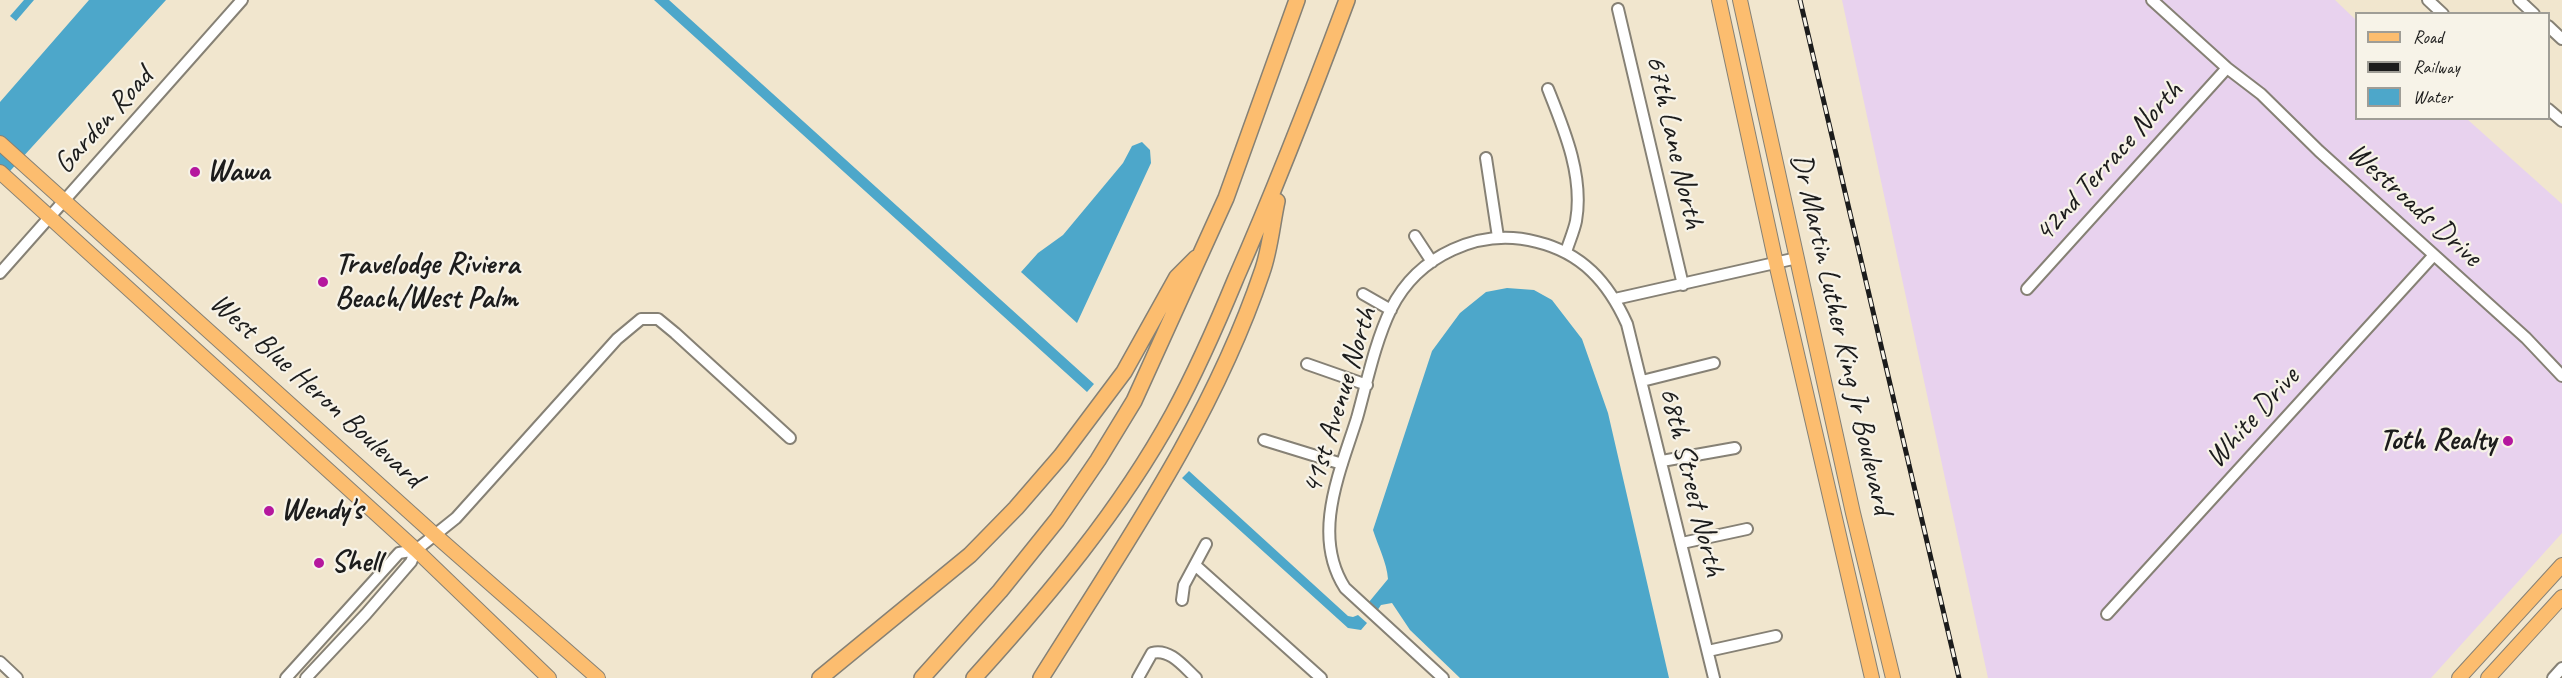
<!DOCTYPE html>
<html>
<head>
<meta charset="utf-8">
<style>
	body { margin:0 }
	#map { position:relative; width:2562px; height:678px; overflow:hidden; background:#f1e6ce; font-family:Caveat,sans-serif }
	canvas { display:block }
	.legend { position:absolute; left:2355px; top:12px; width:195px; height:108px; box-sizing:border-box; background:#f7f3e8; border:2px solid #9f9d96; margin:0; padding:8px 10px; list-style:none; font-size:18px; color:#1c1c1c }
	.legend li { display:flex; align-items:center; gap:12px; height:30px }
	.legend b { width:30px; border:2px solid #9f9d96 }
</style>
</head>
<body>
<div id="map">
<canvas width="2562" height="678"></canvas>
<ul class="legend">
<li><b style="height:8px;background:#fcbd6f"></b>Road</li>
<li><b style="height:8px;background:#1c1c1c"></b>Railway</li>
<li><b style="height:16px;background:#4da7ca"></b>Water</li>
</ul>
</div>
<script>
const ctx = document.querySelector('canvas').getContext('2d');
ctx.lineJoin = 'round';
function fill(path, color) {
  ctx.fillStyle = color;
  ctx.fill(path, 'evenodd');
}
function strokePath(path, color, width, dash) {
  ctx.strokeStyle = color;
  ctx.lineWidth = width;
  ctx.lineCap = dash ? 'butt' : 'round';
  ctx.setLineDash(dash || []);
  ctx.stroke(path);
}
function label(font, color, halo, rows, align = 'center') {
  ctx.font = font + ' Caveat,sans-serif';
  ctx.lineWidth = 4.5;
  ctx.setLineDash([]);
  ctx.textBaseline = 'middle';
  ctx.strokeStyle = halo;
  ctx.fillStyle = color;
  for (const [text, x, y, turn = 0] of rows) {
    ctx.save();
    ctx.translate(x, y);
    ctx.rotate((+turn || 0) * Math.PI / 180);
    ctx.textAlign = isNaN(turn) ? turn : align;
    if (halo) ctx.strokeText(text, 0, 0);
    ctx.fillText(text, 0, 0);
    ctx.restore();
  }
}
fill(new Path2D(`
	M1842 0H2335L2356 20V118L2467 119 2562 204V533L2431 678H1988Z`), '#e8d2ee');
fill(new Path2D(`
	M24 0H34L16 21 10 16Z
	M89 0H166L0 182V102Z
	M654 0H669L1094 384 1087 392Z
	M1142 142 1150 150 1151 163 1077 323 1021 272 1038 253 1063 235 1123 163 1132 146Z
	M1507 288 1534 290 1552 300 1582 339 1608 413 1669 678H1460L1410 630 1392 603 1381 605 1377 611 1369 602 1388 579C1387 563 1378 546 1373 530L1432 351 1460 313 1486 292Z
	M1189 471 1348 616 1353 617 1358 615 1367 623 1361 630 1348 628 1182 478Z`), '#4da7ca');
const minor = new Path2D(`
	M2152 0 2227 68 2261 94 2319 151 2526 338 2562 376
	M2428 0 2443 14
	M2519 0 2534 14
	M1618 9 1683 285
	M2548 26 2562 39
	M1548 89C1564 129 1584 176 1576 221 1574 231 1569 242 1566 252
	M2548 109 2562 121
	M1486 158 1498 237
	M1415 236 1432 262
	M0 273 242 0
	M2027 289 2227 68
	M1363 294 1391 310
	M1615 299 1797 258
	M1307 364 1367 385
	M1642 381 1714 363
	M1264 440 1342 464
	M1662 461 1735 448
	M1682 543 1747 529
	M1195 565 1321 678
	M1182 600 1184 585 1206 544
	M2107 614 2434 255
	M1708 651 1776 636
	M0 662 17 678
	M286 678 399 553 416 550
	M306 678 366 614 411 562 416 550 456 518 617 339 641 319H658L675 333 790 438
	M1138 678 1152 653C1170 648 1184 667 1196 678
	M1443 678 1345 588C1311 535 1340 472 1357 418 1367 382 1375 342 1391 309 1418 255 1480 227 1537 242 1582 253 1608 282 1627 324L1714 678
	M2553 678 2562 668`);
const major = new Path2D(`
	M1719 0 1776 263 1872 678
	M1740 0 1853 513 1893 678
	M0 143 435 535 598 678
	M0 172 416 550 549 678
	M2459 678 2562 565
	M2488 678 2562 597`);
const highway = new Path2D(`
	M820 678 970 555 1016 508 1061 456 1124 372 1177 277 1196 258
	M922 678 1000 591 1057 520 1098 460 1134 401 1226 198 1297 0
	M974 678C1048 596 1120 511 1173 414 1197 370 1217 324 1236 278 1276 187 1312 94 1347 0
	M1041 678C1123 547 1212 420 1262 272 1270 250 1272 224 1277 201`);
strokePath(minor, '#868175', 14);
strokePath(major, '#868175', 16);
strokePath(highway, '#868175', 18);
strokePath(minor, '#fff', 10);
strokePath(major, '#fcbd6f', 14);
strokePath(highway, '#fcbd6f', 15);
const rail = new Path2D(`
	M1800 0 1959 678`);
strokePath(rail, '#1c1c1c', 5);
strokePath(rail, '#f7f3e8', 3, [9]);
for (const [x, y, r, color] of [
	[195,172,6,"#b5179e"],
	[323,282,6,"#b5179e"],
	[2508,441,6,"#b5179e"],
	[269,511,6,"#b5179e"],
	[319,563,6,"#b5179e"]
]) {
  const dot = new Path2D();
  dot.arc(x, y, r, 0, 2 * Math.PI);
  ctx.fillStyle = color;
  ctx.fill(dot);
  strokePath(dot, '#f7f3e8', 2);
}
label('30px', '#1c1c1c', '#f7f3e8', [
	["Garden Road",104,121,-48],
	["67th Lane North",1674,142,77],
	["42nd Terrace North",2109,162,-48],
	["Westroads Drive",2414,205,42],
	["Dr Martin Luther King Jr Boulevard",1841,334,77],
	["West Blue Heron Boulevard",316,391,42],
	["41st Avenue North",1340,401,-73],
	["White Drive",2253,418,-48],
	["68th Street North",1691,482,76]
]);
label('bold 30px', '#1c1c1c', '#f7f3e8', [
	["Wawa",207,172],
	["Travelodge Riviera",335,265],
	["Beach/West Palm",335,299],
	["Toth Realty",2496,441,"right"],
	["Wendy's",281,511],
	["Shell",331,563]
], 'left');
</script>
</body>
</html>
